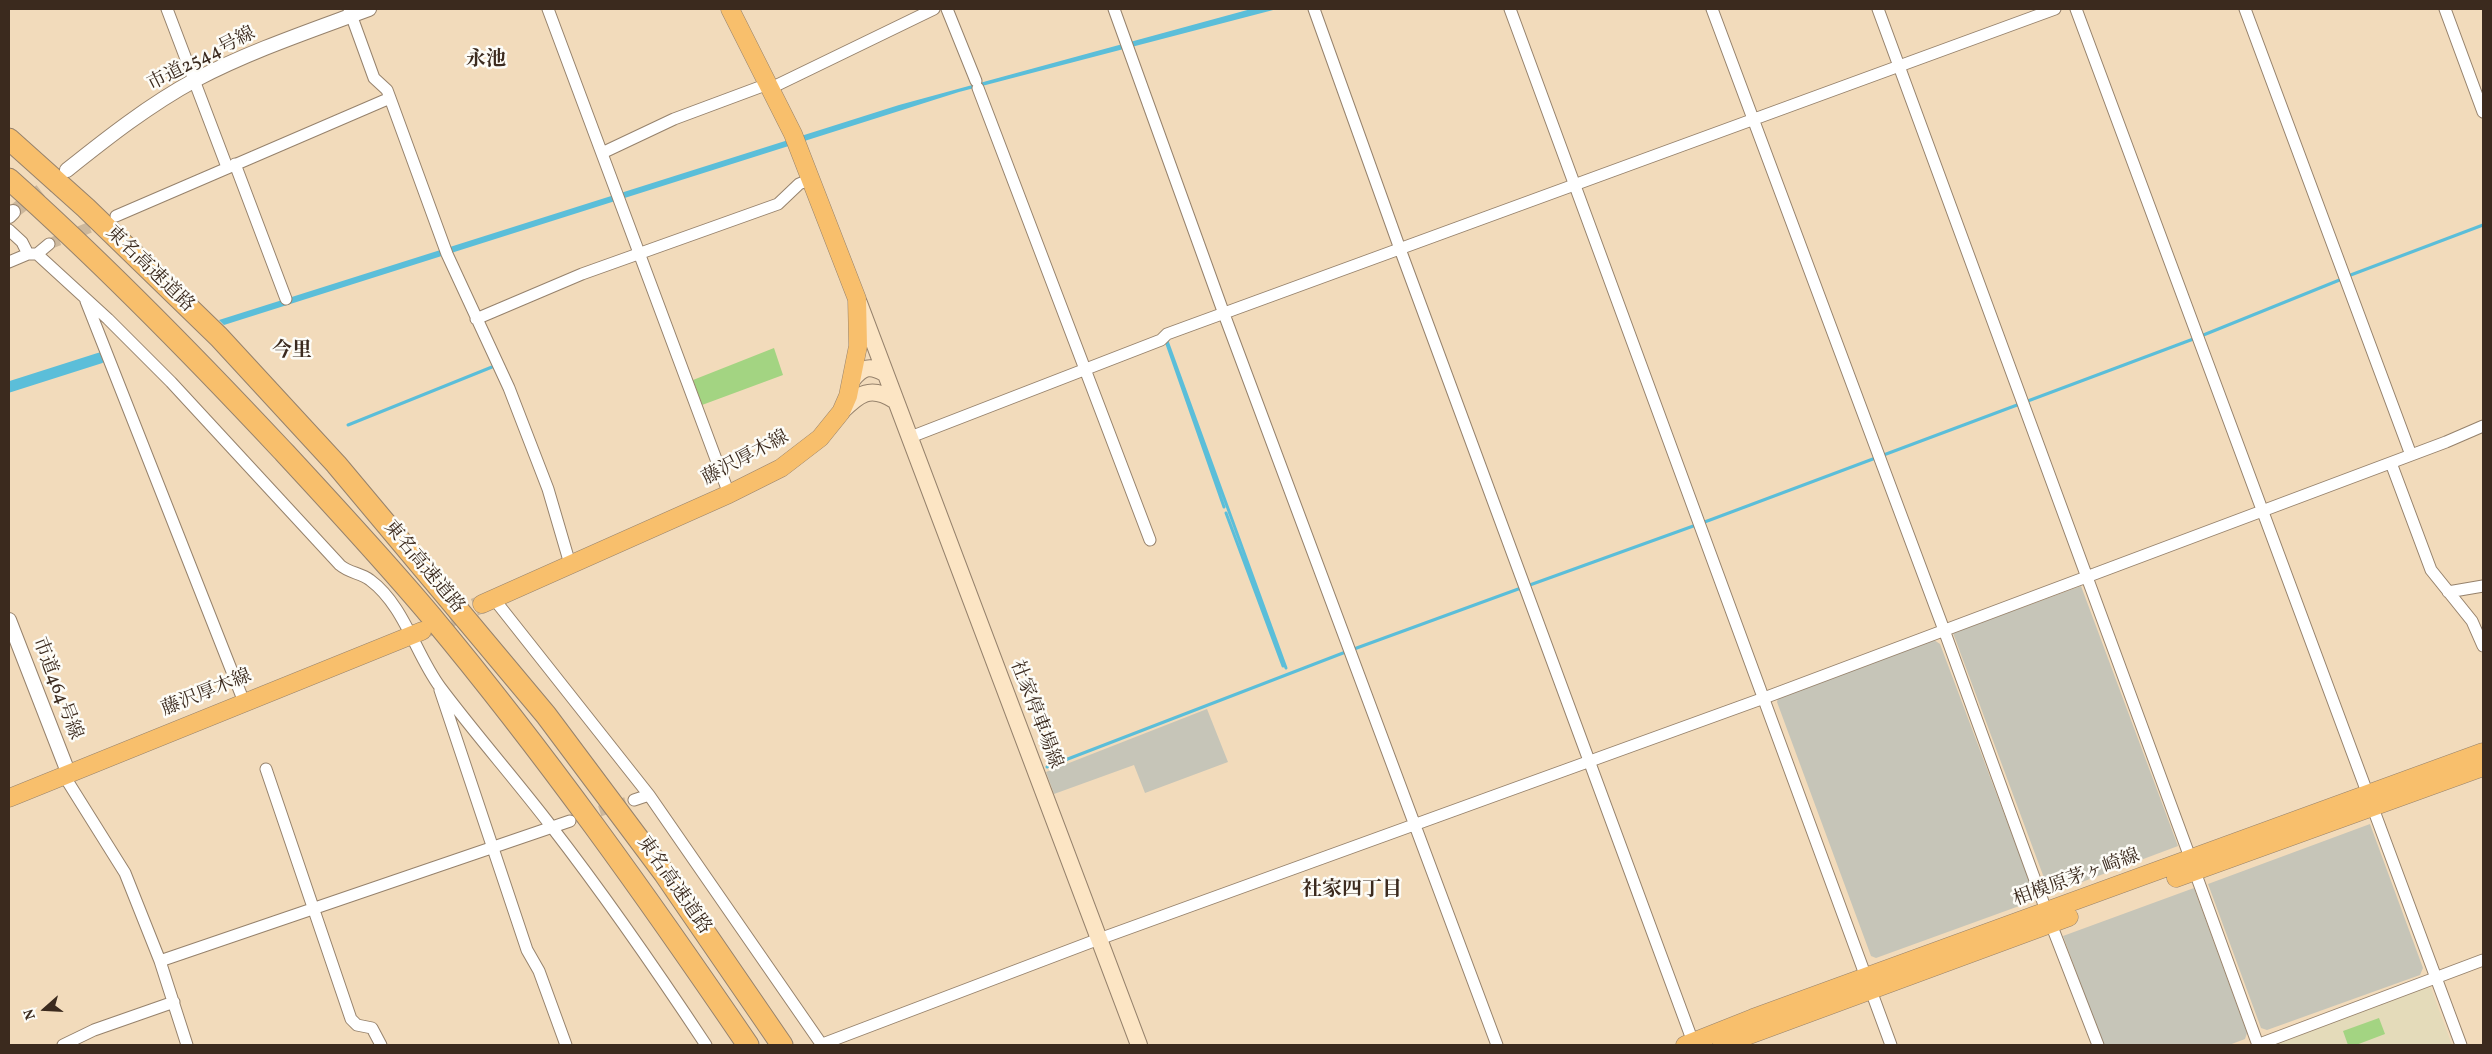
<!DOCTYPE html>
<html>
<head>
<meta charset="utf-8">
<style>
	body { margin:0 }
	#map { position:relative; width:2492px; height:1054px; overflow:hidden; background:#f2dbbb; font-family:Vollkorn,serif }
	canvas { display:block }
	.frame { position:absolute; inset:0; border:10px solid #3b2a1e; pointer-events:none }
	.north { position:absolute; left:20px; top:984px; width:50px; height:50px; -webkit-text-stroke:4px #fdfcf7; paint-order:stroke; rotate:251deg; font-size:14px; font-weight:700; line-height:20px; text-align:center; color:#3b2a1e }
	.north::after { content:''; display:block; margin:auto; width:18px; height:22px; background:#3b2a1e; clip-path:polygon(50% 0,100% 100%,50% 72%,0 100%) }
</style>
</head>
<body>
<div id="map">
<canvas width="2492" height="1054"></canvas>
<div class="frame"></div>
<div class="north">N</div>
</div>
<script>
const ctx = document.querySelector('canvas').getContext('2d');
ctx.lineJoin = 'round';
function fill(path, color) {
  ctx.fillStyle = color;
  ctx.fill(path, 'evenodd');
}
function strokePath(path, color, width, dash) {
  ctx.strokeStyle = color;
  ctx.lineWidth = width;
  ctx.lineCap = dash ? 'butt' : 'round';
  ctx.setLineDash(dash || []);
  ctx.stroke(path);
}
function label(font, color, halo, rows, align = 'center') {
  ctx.font = font + ' Vollkorn,"Noto Serif JP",serif';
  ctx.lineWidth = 5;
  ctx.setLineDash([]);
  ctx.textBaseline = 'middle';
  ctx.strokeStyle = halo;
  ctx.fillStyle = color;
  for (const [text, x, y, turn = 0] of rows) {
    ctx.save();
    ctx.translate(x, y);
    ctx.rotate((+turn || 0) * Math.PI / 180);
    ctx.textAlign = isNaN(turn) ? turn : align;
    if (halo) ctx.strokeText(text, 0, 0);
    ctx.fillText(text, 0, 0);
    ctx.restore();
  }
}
fill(new Path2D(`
	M2425 987 2431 988 2452 1045H2273Z`), '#e4dbba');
fill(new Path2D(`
	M2081 586 2178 846 2050 894 1953 633Z
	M1934 640 1940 644 2035 896 2033 901 1876 958 1871 956 1777 702 1778 698Z
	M1207 709 1228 762 1145 793 1134 765 1054 794 1046 772Z
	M2370 824 2423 968 2420 975 2267 1030 2261 1028 2208 884Z
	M2194 888 2247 1033 2245 1039 2229 1045H2103L2063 936Z`), '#c6c5b8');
fill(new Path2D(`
	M774 348 783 375 702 405 693 380Z
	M2379 1018 2385 1034 2356 1045H2348L2343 1031Z`), '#a3d482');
fill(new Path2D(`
	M1251 9H1277L959 92 224 325 219 320 899 105Z`), '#5bbed9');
strokePath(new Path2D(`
	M2348 276 2483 225
	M1167 341 1286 668
	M1167 344 1224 507
	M348 425 492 367
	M1226 513 1283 666
	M1527 586 1710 520 2196 338 2342 279
	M1047 767 1343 653 1521 588`), '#5bbed9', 3);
strokePath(new Path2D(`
	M9 387 100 358`), '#5bbed9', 11);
strokePath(new Path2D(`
	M49 244 103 222
	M584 816 634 800`), '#cdb89c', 11, [11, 5.5]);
strokePath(new Path2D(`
	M13 212 60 176`), '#cdb89c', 14, [14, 7]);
strokePath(new Path2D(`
	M425 629 482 604`), '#cdb89c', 18, [18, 9]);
const minor = new Path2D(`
	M167 9 227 167
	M349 9 374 78 387 90 390 98 447 254 509 388 548 489 570 564
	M548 9 729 494
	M947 9 976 81
	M1114 9 1224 314 1497 1045
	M1314 9 1400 249 1693 1042
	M1510 9 1891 1045
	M1712 9 1944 630 2047 913
	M1878 9 2191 860
	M2076 9 2461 1045
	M2245 9 2411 455
	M2445 9 2483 112
	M771 88 934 9
	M978 88 1150 540
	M602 153 674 119 768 84
	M235 164 286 299
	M116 216 390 98
	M9 230 22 242 28 254
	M37 254 108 319 171 382 340 565C349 573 361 573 370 580 404 605 416 655 440 687 476 735 515 779 551 826 606 897 657 971 706 1045
	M9 262 28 254H37L49 244
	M86 301 244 702
	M476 319 582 274 778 204 799 184 811 179
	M908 438 1161 340 1167 334 2055 9
	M2391 463 2431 570 2472 621 2483 646
	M2448 592 2483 586
	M494 599 649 795 822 1045
	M440 690 527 950 539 971 566 1045
	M266 769 351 1019 357 1025 372 1028 381 1045
	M63 774 125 873 160 961 187 1045
	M634 800 649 795
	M2195 872 2258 1045
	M2051 924 2098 1045
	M160 961 570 821
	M63 1045 94 1030 174 1002
	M820 1045 1091 942 1764 698 2446 442 2483 426
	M2257 1045 2483 960`);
const tertiary = new Path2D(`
	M67 170C107 138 149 105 195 80 250 51 310 31 369 9
	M9 216 13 212
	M9 620 68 772`);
const secondary = new Path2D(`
	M859 303 1139 1045
	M853 379C863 367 870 365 884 373
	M841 412C859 394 870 385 894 400`);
const primary = new Path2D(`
	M482 604 729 494 781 468 820 438 841 412 848 396 858 346 857 299 793 134 730 9
	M9 798 422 631
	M2176 878 2483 767
	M1685 1045 1753 1018 2483 752
	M1722 1045 2069 917`);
const motorway = new Path2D(`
	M9 139 86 208 219 337 336 464 546 715 664 873 782 1045
	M9 179C104 264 194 356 282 450 332 504 383 559 431 616 545 753 648 898 748 1045`);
strokePath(minor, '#96826c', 13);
strokePath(tertiary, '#96826c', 16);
strokePath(secondary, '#96826c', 18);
strokePath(primary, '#96826c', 19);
strokePath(motorway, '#96826c', 23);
strokePath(minor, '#fff', 11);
strokePath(tertiary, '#fff', 14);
strokePath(secondary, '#fce5c4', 16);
strokePath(primary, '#f8bf6c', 18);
strokePath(motorway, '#f8bf6c', 21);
label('19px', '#3b2a1e', '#fdfcf7', [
	["市道2544号線",202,60,-27],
	["東名高速道路",149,270,44],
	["藤沢厚木線",746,459,-28],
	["東名高速道路",423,568,50],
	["市道464号線",56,689,69],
	["藤沢厚木線",207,694,-22],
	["社家停車場線",1035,715,69],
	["相模原茅ヶ崎線",2077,879,-20],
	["東名高速道路",673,886,55]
]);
label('bold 20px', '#3b2a1e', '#fdfcf7', [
	["永池",486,61],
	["今里",292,352],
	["社家四丁目",1352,891]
]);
</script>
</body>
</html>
